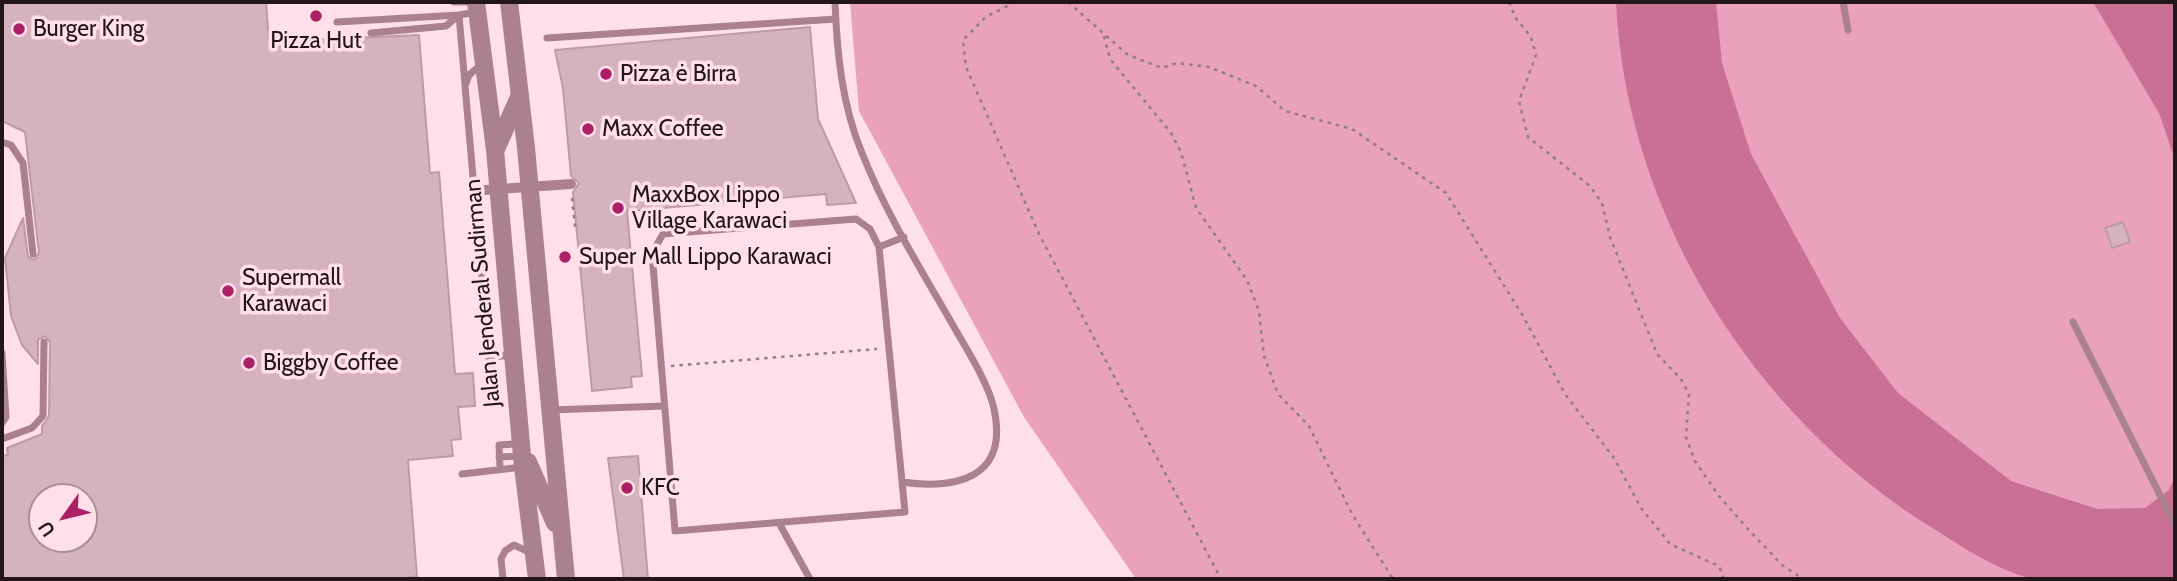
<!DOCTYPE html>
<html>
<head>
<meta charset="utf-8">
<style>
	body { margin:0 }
	#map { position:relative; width:2177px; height:581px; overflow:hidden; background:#ffe0ea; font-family:Cabin,sans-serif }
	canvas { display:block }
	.frame { position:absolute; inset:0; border:4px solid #23161b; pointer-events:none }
	.north { position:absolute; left:28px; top:483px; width:70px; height:70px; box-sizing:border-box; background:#ffe0ea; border:2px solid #a78f97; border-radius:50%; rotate:236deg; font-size:19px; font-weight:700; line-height:28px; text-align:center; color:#23161b }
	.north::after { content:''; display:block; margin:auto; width:24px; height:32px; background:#ab2165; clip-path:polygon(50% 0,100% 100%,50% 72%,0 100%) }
</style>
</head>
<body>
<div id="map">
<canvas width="2177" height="581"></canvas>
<div class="frame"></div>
<div class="north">U</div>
</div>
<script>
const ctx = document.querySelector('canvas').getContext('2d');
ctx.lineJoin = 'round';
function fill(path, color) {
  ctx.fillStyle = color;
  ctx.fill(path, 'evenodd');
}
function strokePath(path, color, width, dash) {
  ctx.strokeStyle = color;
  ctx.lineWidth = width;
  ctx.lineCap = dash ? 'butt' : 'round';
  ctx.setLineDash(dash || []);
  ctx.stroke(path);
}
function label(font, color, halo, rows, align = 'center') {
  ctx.font = font + ' Cabin,sans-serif';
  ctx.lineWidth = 7;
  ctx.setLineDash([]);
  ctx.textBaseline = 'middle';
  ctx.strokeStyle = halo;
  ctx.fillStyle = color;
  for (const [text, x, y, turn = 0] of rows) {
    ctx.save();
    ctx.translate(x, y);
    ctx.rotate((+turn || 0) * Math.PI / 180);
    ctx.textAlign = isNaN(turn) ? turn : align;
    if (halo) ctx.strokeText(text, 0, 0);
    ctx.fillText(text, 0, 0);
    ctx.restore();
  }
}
fill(new Path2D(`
	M850 2H2175V579H1136L1024 417 859 111Z`), '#eaa1bb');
fill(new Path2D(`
	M1616 2H1716L1722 63 1751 154 1840 318 1898 393 2011 481 2097 509 2145 508 2169 490 2175 477V579C2134 579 2077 581 2038 579 2003 575 1963 547 1934 529 1754 418 1626 215 1616 2Z
	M2093 2H2175V160L2159 113Z`), '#ca7092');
const building = new Path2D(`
	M2 2H266L269 42 419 35 430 173 439 172 455 374 473 373 475 406 458 407 461 439 451 440 453 456 408 460 417 576 402 579H2V456L8 455 7 448 42 434V426L49 416 50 342 45 336 38 340V364L22 345 11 316 5 258 23 218 28 257 34 260 39 253 25 132 2 121ZM42 497H84V539H42Z
	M810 27 818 119 856 203 827 205 826 194 627 211 642 376 631 377 632 387 592 391 573 192 579 183 571 176 563 88 555 50Z
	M2123 222 2130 242 2112 248 2105 228Z
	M638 456 648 579H624L608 458Z`);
fill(building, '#d6b2be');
strokePath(building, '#bd9aa6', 2);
strokePath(new Path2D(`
	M1015 2 986 17 963 40 966 67 1039 234 1221 579
	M1068 2 1128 55 1162 68 1177 63 1209 67 1256 86 1285 111 1352 129 1446 193 1523 316 1565 394 1614 458 1641 508 1670 544 1719 566 1724 579
	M1509 2 1515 17 1531 37 1536 55 1519 101 1528 137 1590 186 1602 203 1610 237 1657 354 1681 379 1689 394 1686 437 1695 461 1719 496 1747 528 1782 565 1803 579
	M1104 36 1110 59 1171 133 1181 152 1196 208 1247 280 1259 311 1264 356 1278 394 1309 426 1352 514 1393 579
	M572 198 575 227
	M671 366 877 349`), '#937d85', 2.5, [3.5, 5]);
strokePath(new Path2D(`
	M454 2H476
	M835 2C837 54 842 105 862 153 886 214 922 271 954 327 967 350 989 384 994 409 1009 477 958 490 902 482
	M1843 2 1848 30
	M337 22 459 15 465 84
	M371 33 446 26 459 15 477 12
	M547 38 836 19
	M482 64 469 75 465 86 489 358 508 355V359
	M2 142 11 145 23 163 33 254
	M856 219 870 229 879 247 905 512 675 531 652 253 663 234Z
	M879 247 904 237
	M2073 322 2175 525
	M2 353 6 417 2 423
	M550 410 664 406
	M2 439 32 428 43 416 44 342
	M499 457 522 456
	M500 469 499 445 515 444V440
	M462 474 523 467
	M779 523 810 579
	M503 579 501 559 505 551 514 545 529 552`), '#ab818f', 7);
strokePath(new Path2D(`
	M476 2 495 150 523 467 537 579
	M509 2 526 148 566 579
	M496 149 520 95
	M528 462 555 523`), '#ab818f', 18);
strokePath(new Path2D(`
	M485 190 571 184`), '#ab818f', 10);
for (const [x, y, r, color] of [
	[316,16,7,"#ab2165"],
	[19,29,7,"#ab2165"],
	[606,74,7,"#ab2165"],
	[588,129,7,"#ab2165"],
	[618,208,7,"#ab2165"],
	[565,257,7,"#ab2165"],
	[228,291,7,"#ab2165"],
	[249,363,7,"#ab2165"],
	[627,488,7,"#ab2165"]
]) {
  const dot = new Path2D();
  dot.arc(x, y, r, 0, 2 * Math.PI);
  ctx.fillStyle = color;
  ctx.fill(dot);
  strokePath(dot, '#ffe0ea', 2.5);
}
label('23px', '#23161b', '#ffe0ea', [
	["Burger King",33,29],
	["Pizza Hut",316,41,"center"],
	["Pizza ė Birra",620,74],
	["Maxx Coffee",602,129],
	["MaxxBox Lippo",632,195],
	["Village Karawaci",632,221],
	["Super Mall Lippo Karawaci",579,257],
	["Supermall",242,278],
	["Karawaci",242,304],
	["Biggby Coffee",263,363],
	["KFC",641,488]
], 'left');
label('23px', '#23161b', '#ffe0ea', [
	["Jalan Jenderal Sudirman",483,293,-95]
]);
</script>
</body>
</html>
